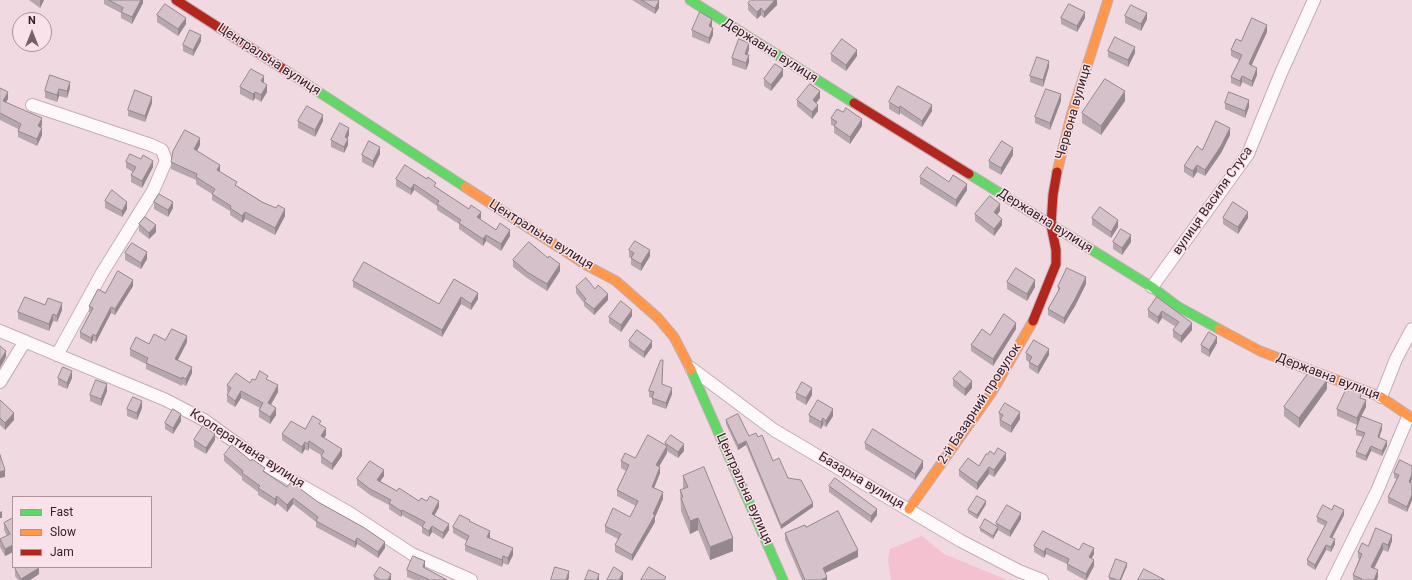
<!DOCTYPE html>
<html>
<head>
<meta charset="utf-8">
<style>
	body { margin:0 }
	#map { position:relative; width:1412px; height:580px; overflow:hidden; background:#f0d9e0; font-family:Roboto,sans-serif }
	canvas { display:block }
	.legend { position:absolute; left:12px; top:496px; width:140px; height:72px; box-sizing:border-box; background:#f9e2e9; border:1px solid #ab959b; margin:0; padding:5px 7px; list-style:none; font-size:12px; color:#352127 }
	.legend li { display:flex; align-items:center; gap:8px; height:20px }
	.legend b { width:20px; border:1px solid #ab959b }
	.north { position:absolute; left:12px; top:12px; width:40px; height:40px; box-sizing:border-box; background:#f9e2e9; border:1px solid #ab959b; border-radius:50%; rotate:0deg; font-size:11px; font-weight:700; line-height:16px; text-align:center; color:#352127 }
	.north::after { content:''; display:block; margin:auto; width:14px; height:18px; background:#766168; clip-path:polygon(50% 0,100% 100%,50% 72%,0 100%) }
</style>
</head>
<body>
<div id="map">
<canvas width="1412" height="580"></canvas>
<ul class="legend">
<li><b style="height:5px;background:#63d668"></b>Fast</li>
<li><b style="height:5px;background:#ff974d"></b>Slow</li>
<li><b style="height:5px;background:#b3261e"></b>Jam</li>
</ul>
<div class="north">N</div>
</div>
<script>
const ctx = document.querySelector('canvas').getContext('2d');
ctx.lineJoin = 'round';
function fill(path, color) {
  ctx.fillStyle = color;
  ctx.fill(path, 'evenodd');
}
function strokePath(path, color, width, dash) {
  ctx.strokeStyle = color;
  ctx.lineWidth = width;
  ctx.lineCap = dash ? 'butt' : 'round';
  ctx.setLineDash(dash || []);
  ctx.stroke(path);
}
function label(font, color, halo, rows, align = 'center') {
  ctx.font = font + ' Roboto,sans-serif';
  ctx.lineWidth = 3;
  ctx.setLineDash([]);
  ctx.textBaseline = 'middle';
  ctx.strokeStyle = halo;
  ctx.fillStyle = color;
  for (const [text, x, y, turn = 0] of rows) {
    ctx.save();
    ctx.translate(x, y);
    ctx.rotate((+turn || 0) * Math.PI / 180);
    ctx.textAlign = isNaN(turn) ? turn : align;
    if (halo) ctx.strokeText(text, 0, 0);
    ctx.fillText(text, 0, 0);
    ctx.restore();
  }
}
fill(new Path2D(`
	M922 536 944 554 1007 580H891L888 560 890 549Z`), '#f4c1d1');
const street = new Path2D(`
	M32 105 151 145 162 150 166 161 153 191 102 273 57 355
	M1152 287 1248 154 1281 73 1314 0
	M0 331 166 400 204 420 272 469 348 512 412 554 471 580
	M691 368 774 430 961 541 1019 571 1042 580
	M0 382 25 341
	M1381 397 1396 359 1412 329
	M1333 580 1377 491 1408 417`);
const fast = new Path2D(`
	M690 0 854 103
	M288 72 465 187
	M969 174 1152 287 1177 306 1219 329
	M691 370 783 580`);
const slow = new Path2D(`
	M1057 172 1071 116 1108 0
	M465 187 588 266 616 281 658 318 674 337 691 370
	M1219 329 1260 351 1381 397 1412 418
	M909 509 992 392 1033 321`);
const jam = new Path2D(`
	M176 0 288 72
	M854 103 969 174
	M1033 321 1056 264V250L1051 225 1053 195 1057 172`);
strokePath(street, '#c1aeb4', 14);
strokePath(fast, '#c1aeb4', 11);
strokePath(slow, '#c1aeb4', 11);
strokePath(jam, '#c1aeb4', 11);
strokePath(street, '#fdf9fa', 12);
strokePath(fast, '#63d668', 9);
strokePath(slow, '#ff974d', 9);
strokePath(jam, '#b3261e', 9);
fill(new Path2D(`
	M29 0H44L40 8Z
	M104 0H143V3L132 24 121 18V13L104 4Z
	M632 0H658L659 8 655 14Z
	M777 0V5L764 18 761 15 757 19 748 10V3Z
	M157 15 186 24 178 36 157 22Z
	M1125 16 1147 19 1141 31 1125 23Z
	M1061 18H1085L1077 32 1061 24Z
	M712 26V27L713 35 709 44 692 37V30Z
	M1267 32 1251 65 1257 75 1252 87 1242 82 1240 87 1231 83V77L1239 60 1231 56V50L1241 41Z
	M201 41 193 56 183 51V45Z
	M749 50 747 55 749 62 746 70 732 65V58Z
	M1108 51 1135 53 1128 67 1108 57Z
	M831 54 857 56 846 71 831 61Z
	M1049 67 1043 87 1030 82V76Z
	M783 76 771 91 764 86V79Z
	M264 83 267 92 261 102 255 98 253 101 240 94V87Z
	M0 88 8 99 6 102 42 125 41 127 42 135 37 146 18 137V129L0 120Z
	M70 88 67 98 59 96 57 102 45 98V91Z
	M820 98 816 103 818 111 812 119 797 106V100Z
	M1061 101 1050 130 1035 123V117Z
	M1125 101 1101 135 1082 123V113Z
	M889 102 932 111 922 127 900 113 899 115 889 109Z
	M152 103 145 122 128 116V110Z
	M1225 103 1249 107 1245 118 1225 109Z
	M831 118 862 126 850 144 834 133V126L831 125Z
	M298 121H323L315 137 298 128Z
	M349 135 347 139 348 145 344 153 331 147V140Z
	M1230 135 1221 153 1205 176 1197 172 1193 178 1184 172V166L1202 150Z
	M200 145 197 151 220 172 237 186 285 216 275 235 245 219 242 223 230 215V211L212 200V194L196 184V180L171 169V162Z
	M380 154 373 168 362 162V155Z
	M1013 155 1001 175 989 168V161Z
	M126 162 153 167 142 188 131 182V175L133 172 126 168Z
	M920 177 949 182 967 190 956 207 920 184Z
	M396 179 436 187 481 218 480 219 496 230 510 236 501 251 486 241 483 246 459 229V224L437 210V206L414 190 411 195 396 186Z
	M105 201 127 209 122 217 105 208Z
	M154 202 173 208 168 217 154 209Z
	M1000 211 997 215 1002 225 994 236 975 221V214Z
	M1092 218 1118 227 1111 238 1092 225Z
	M1223 218H1248L1238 234 1223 224Z
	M139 224 156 232 149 239 139 231Z
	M1113 242H1131L1122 255 1113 249Z
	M629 250 650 256 641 271 631 265V258L629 257Z
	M125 253 147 259 141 269 125 260Z
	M513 260 560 271 547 291 527 278 513 267Z
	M454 279 478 299 471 310 461 304 442 337 353 287V281L439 304Z
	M1007 282 1035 287 1027 301 1007 289Z
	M1086 284 1075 306 1064 324 1048 315V309L1058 291V287Z
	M133 286 115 315 111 313 96 342 93 340 91 344 80 338V332L90 312H89V306L105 293Z
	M576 287 595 289 608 300 594 315 584 306V303L576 293Z
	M1157 297 1192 330 1181 343 1173 337V330L1176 327 1162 318 1158 324 1148 317V310Z
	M45 305 62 310 57 322 53 321 49 331 18 319V312Z
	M632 316 621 332 609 323V317Z
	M1016 329 993 366 971 351V345L990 335Z
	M165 340 187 342 178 360 192 373 186 386 182 384V386L146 369V364L130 356V349L149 344Z
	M629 341 652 347 644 358 629 347Z
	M1217 343 1209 357 1201 352V345Z
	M1026 353 1049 355 1038 374 1029 368V362L1026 360Z
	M663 367 662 384 672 394 666 409 652 404V398L649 397V391Z
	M58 378H72L67 389 58 385Z
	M953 379 972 388 965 396 953 386Z
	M255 380H268L278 392 271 405 276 415 270 424 259 417V410L260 408 241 398 235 407 227 402V395L228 393 227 392V385L250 383Z
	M1327 389 1299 428 1284 416V407Z
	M107 391 101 406 90 401V395Z
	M796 393 812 395 806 405 796 399Z
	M1361 398 1366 407 1361 416 1382 429 1379 437 1387 446 1382 456 1371 451 1366 461 1356 457V452L1363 437 1356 435V430L1357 425 1337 416V409Z
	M0 400 14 420 5 430 0 425Z
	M142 408 137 420 127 416V409Z
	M999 413 1020 419 1011 433 1000 426Z
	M809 415 833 416 826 427 823 425 821 429 809 422Z
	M726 420 749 436 758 437 773 461 813 507 781 529 746 445 738 450 726 424Z
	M181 421 173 434 165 429V423Z
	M321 425 326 435 324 438 342 456 332 470 321 463V455L309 448 308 451 305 449 302 454 282 440V434Z
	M194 440H215L206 454 194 447Z
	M665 443 684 451 678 458 667 451V453L659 466 660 473 654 488 663 499 655 517V522L632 561 615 552V545L618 539 605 532V526L630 517 636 506 617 496V490L626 471 621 468V461L635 458 665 445Z
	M865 443 923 468 915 480 865 449Z
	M988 454H994L1006 460 994 477 989 474 977 490 959 476V470L979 466Z
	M224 455 251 461 265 472 287 487 318 502 385 548 378 558 357 544 355 548 316 527V522L293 504 287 512 277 503 275 506 258 495V492L242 480V477L224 461Z
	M1412 466V479L1411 483H1412V500L1407 512 1388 503V497L1397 479 1394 478V473Z
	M384 476 380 481 397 491 419 501 439 507 434 516 449 530 443 539 432 532 429 537 422 533V527L402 515 401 517 389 509V505L370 495 357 485V479Z
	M683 476 733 551 710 560 698 530 690 534 681 511 680 490 683 489Z
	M829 486 877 515 871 523 829 492Z
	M986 504 977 519 968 513V510Z
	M1332 510 1344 515 1332 538 1335 544 1331 552 1326 550 1315 570 1307 565V560L1325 526 1317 522V517Z
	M13 518V552L5 556 0 547V539L7 536 4 530V523Z
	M1021 519 1010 537 998 530 993 539 980 531V528L996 526V523Z
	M470 522 490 538 513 555 508 565 503 563 502 567 465 551V545L467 541 453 533V527Z
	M806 527 858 557 825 573 827 580H802L785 540V533Z
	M1392 541 1388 552 1383 550 1374 569 1378 577 1377 580H1353V575L1359 559 1358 558V552L1368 546Z
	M1034 546 1079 550 1094 554 1092 558 1094 566 1087 580H1085L1067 570V564L1046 554 1044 558 1034 552Z
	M1127 566 1121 580H1109V577Z
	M425 568 447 580H415L407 577V570Z
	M15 569 39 574 30 580H18L15 576Z
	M374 576 391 580H374Z`), '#b6a6ae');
fill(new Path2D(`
	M40 0H44L40 8Z
	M141 0H143V3L132 24V17Z
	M775 0H777V5L764 18V12Z
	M659 1V8L655 14V8Z
	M761 8V15L757 19V12Z
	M1085 12V18L1077 32V26Z
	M1147 13V19L1141 31V24Z
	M186 18V24L178 36V29Z
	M712 19V26L709 33V26Z
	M1267 25V32L1249 71V64Z
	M713 28V35L709 44V38Z
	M201 35V41L193 56V50Z
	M749 43V50L745 60V54Z
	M1135 47V53L1128 67V60Z
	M857 50V56L846 71V65Z
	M749 55V62L746 70V63Z
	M1049 61V67L1043 87V80Z
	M1257 68V75L1252 87V81Z
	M783 69V76L771 91V85Z
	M264 76V83L261 81Z
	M1242 76V82L1240 87V81Z
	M70 82V88L67 98V91Z
	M267 85V92L261 102V95Z
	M59 89V96L57 102V95Z
	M820 91V98L813 107V100Z
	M1125 91V101L1101 135V126Z
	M8 92V99L3 107V101Z
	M255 92V98L253 101V94Z
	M1061 94V101L1050 130V123Z
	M152 97V103L145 122V116Z
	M1249 100V107L1245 118V111Z
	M818 105V111L812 119V112Z
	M932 105V111L922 127V121Z
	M900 106V113L899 115V108Z
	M323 115V121L315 137V130Z
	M42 118V125L38 133V126Z
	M862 119V126L850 144V137Z
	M42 128V135L37 146V139Z
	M349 128V135L345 144V137Z
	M1230 128V135L1221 153 1205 176V170Z
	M200 138V145L194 156V149Z
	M348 139V145L344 153V147Z
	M380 147V154L373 168V161Z
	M1013 148V155L1001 175V168Z
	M153 161V167L142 188V181Z
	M220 165V172L217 170Z
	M1197 165V172L1193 178V171Z
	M414 184V190L411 195V189Z
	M967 184V190L956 207V200Z
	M127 202V209L122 217V211Z
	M173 202V208L168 217V210Z
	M1000 204V211L994 219V212Z
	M285 209V216L275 235V228Z
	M245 212V219L242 223V216Z
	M481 212V218L477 223V217Z
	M1248 212V218L1238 234V227Z
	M1002 219V225L994 236V229Z
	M1118 220V227L1111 238V232Z
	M156 225V232L149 239V233Z
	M510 230V236L501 251V244Z
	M486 235V241L483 246V239Z
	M1131 235V242L1122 255V248Z
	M650 250V256L641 271V264Z
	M147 252V259L141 269V263Z
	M560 264V271L547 291V284Z
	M1086 277V284L1075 306 1064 324V318Z
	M133 280V286L115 315V309Z
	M1035 280V287L1027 301V294Z
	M478 293V299L471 310V304Z
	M608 294V300L594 315V309Z
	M461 297V304L442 337V330Z
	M62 303V310L57 322V316Z
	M111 307V313L96 342V336Z
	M632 310V316L621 332V325Z
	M1162 311V318L1158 324V317Z
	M53 314V321L49 331V324Z
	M1016 323V329L993 366V359Z
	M1192 323V330L1181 343V336Z
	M93 334V340L91 344V338Z
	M187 336V342L175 365V359Z
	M1217 337V343L1209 357V350Z
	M652 341V347L644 358V352Z
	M1049 349V355L1038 374V367Z
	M6 351V357L0 368V361Z
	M192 367V373L186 386V379Z
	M72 371V378L67 389V383Z
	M1327 380V389L1299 428V418Z
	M972 381V388L965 396V389Z
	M107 384V391L101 406V399Z
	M278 385V392L268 409V403Z
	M672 388V394L666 409V403Z
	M812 388V395L806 405V398Z
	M241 391V398L235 407V401Z
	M1366 400V407L1357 425V418Z
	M142 401V408L137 420V413Z
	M276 408V415L270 424V417Z
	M833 409V416L826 427V421Z
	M1020 412V419L1011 433V426Z
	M14 413V420L5 430V423Z
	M181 414V421L173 434V428Z
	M823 418V425L821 429V422Z
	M1382 424V429L1378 442V437Z
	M326 428V435L321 443V436Z
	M215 434V440L206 454V448Z
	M309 441V448L308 451V444Z
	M746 441V445L738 450V445Z
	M1387 441V446L1382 456V451Z
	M305 442V449L302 454V447Z
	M684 444V451L678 458V452Z
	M667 446V453L656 472V465Z
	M1371 446V451L1366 461V456Z
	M342 449V456L332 470V464Z
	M1006 453V460L994 477V470Z
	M923 461V468L915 480V474Z
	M660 467V473L652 493V487Z
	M989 467V474L977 490V483Z
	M5 470V477L0 478V472Z
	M384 470V476L377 486V480Z
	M1412 474V479L1409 487V482Z
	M663 492V499L655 517V522L632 561V555Z
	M1412 495V500L1407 512V507Z
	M277 496V503L275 506V499Z
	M293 498V504L287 512V505Z
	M439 501V507L432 520V514Z
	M986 501V504L977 519V515Z
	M813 503V507L781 529V525Z
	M877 509V515L871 523V516Z
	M402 510V515L401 517V511Z
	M1344 510V515L1330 542V537Z
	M2 511V518H0V512Z
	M1021 513V519L1010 537V531Z
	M698 518V530L690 534V521Z
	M449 524V530L443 539V533Z
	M432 526V532L429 537V531Z
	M998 527V530L993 539V536Z
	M490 531V538L487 544V537Z
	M1392 535V541L1388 552V545Z
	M357 538V544L355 548V542Z
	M733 538V551L710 560V547Z
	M1335 539V544L1331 552V547Z
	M385 542V548L378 558V552Z
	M1383 543V550L1371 574V567Z
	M13 545V552L5 556V549Z
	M1326 545V550L1315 570V565Z
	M513 548V555L508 565V558Z
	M1046 548V554L1044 558V552Z
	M1094 548V554L1089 563V557Z
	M858 550V557L823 574V568Z
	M503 556V563L502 567V560Z
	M1094 560V566L1086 580V574Z
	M425 561V568L423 567Z
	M1127 563V566L1121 580H1120Z
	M39 568V574L30 580H21V579Z
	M1378 570V577L1377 580H1374Z
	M569 571V578L568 580H566Z
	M623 573V580H619Z
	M391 574V580H388Z
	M599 574V580H597Z
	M827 577V580H821Z`), '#94878d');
const building = new Path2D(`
	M109 0H141L132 17 121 12 123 8Z
	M642 0H658L659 1 655 8Z
	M751 0H775L764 12 761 8 757 12 748 3Z
	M165 4 186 18 178 29 157 15Z
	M1069 4 1085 12 1077 26 1061 18Z
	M1131 5 1147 13 1141 24 1125 16Z
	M700 12 712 19 709 26 713 28 709 38 692 30Z
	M1252 18 1267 25 1249 64 1257 68 1252 81 1242 76 1240 81 1231 77 1242 55 1231 50 1236 39 1241 41Z
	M190 30 201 35 193 50 183 45Z
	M1115 37 1135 47 1128 60 1108 51Z
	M739 39 749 43 745 54 749 55 746 63 732 58Z
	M842 39 857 50 846 65 831 54Z
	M1037 57 1049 61 1043 80 1030 76Z
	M775 64 783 69 771 85 764 79Z
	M251 69 264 76 261 81 267 85 261 95 255 92 253 94 240 87Z
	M50 75 70 82 67 91 59 89 57 95 45 91Z
	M1105 79 1125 91 1101 126 1082 113Z
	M810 84 820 91 813 100 818 105 812 112 797 100Z
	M898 86 932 105 922 121 900 106 899 108 889 102Z
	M0 88 8 92 3 101 42 118 38 126 42 128 37 139 18 131 21 124 0 113Z
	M1046 89 1061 94 1050 123 1035 117Z
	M135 90 152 97 145 116 128 110Z
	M1229 92 1249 100 1245 111 1225 103Z
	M307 106 323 115 315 130 298 121Z
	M846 108 862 119 850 137 834 126 837 122 831 118 837 109 843 112Z
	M1216 121 1230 128 1221 146 1205 170 1197 165 1193 171 1184 166 1197 146 1202 150Z
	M340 123 349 128 345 137 348 139 344 147 331 140Z
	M185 130 200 138 194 149 220 165 217 170 237 182 235 185 262 202 276 208 278 205 285 209 275 228 245 212 242 216 230 208 231 206 212 194 215 189 196 177 197 174 171 162 173 151Z
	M369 141 380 147 373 161 362 155Z
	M1002 141 1013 148 1001 168 989 161Z
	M130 154 141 159 143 155 153 161 142 181 131 175 136 167 126 162Z
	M405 165 427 179 428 177 436 183 434 186 469 209 471 205 481 212 477 217 496 230 500 223 510 230 501 244 486 235 483 239 459 223 461 220 437 204 439 201 414 184 411 189 396 179Z
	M927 167 949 182 953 175 967 184 956 200 920 177Z
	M112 190 127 202 122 211 105 201Z
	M159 194 173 202 168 210 154 202Z
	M990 196 1000 204 994 212 1002 219 994 229 975 214Z
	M1233 202 1248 212 1238 227 1223 218Z
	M1100 207 1118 220 1111 232 1092 218Z
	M145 217 156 225 149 233 139 224Z
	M1121 229 1131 235 1122 248 1113 242Z
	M635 241 650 250 641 264 631 258 634 253 629 250Z
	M529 242 548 258 549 256 560 264 547 284 527 272 513 260Z
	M132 243 147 252 141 263 125 253Z
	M364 262 439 304 454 279 478 293 471 304 461 297 442 330 353 281Z
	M1016 268 1035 280 1027 294 1007 282Z
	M1067 268 1086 277 1075 299 1064 318 1048 309 1060 288 1058 287Z
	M118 271 133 280 115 309 111 307 96 336 93 334 91 338 80 332 93 308 89 306 98 289 105 293Z
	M586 278 595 289 598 285 608 294 594 309 584 301 586 299 576 287Z
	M25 297 45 305 48 298 62 303 57 316 53 314 49 324 18 312Z
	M1157 297 1192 323 1181 336 1173 330 1179 322 1162 311 1158 317 1148 310Z
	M621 301 632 310 621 325 609 317Z
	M1004 314 1016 323 993 359 971 345 982 329 990 335Z
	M172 329 187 336 175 359 192 367 186 379 182 377V379L146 363 148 358 130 349 136 337 149 344 154 334 165 340Z
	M637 330 652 341 644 352 629 341Z
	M1209 332 1217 337 1209 350 1201 345Z
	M1034 340 1049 349 1038 367 1029 362 1032 357 1026 353Z
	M0 346 6 351 0 361Z
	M661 360H663L662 384 672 388 666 403 652 398 654 392 649 391Z
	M63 367 72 371 67 383 58 378Z
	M260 371 268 376 266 379 278 385 268 403 276 408 270 417 259 410 263 403 241 391 235 401 227 395 231 388 227 385 236 373 250 383 252 379 255 380Z
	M960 371 972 381 965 389 953 379Z
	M1310 371 1327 380 1299 418 1284 407Z
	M96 380 107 384 101 399 90 395Z
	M802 382 812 388 806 398 796 393Z
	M1347 388 1361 394 1360 398 1366 400 1357 418 1337 409Z
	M133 397 142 401 137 413 127 409Z
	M0 400 14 413 5 423 0 418Z
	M818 400 833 409 826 421 823 418 821 422 809 415Z
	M1005 403 1020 412 1011 426 1000 420 1003 415 999 413Z
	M173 409 181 414 173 428 165 423Z
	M738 414 749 436 756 433 758 437 762 435 773 461 779 458 788 478 801 480 813 503 781 525 746 441 738 445 726 420Z
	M313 416 321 421 319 424 326 428 321 436 342 449 332 464 321 456 324 451 309 441 308 444 305 442 302 447 282 434 291 421 305 429Z
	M1361 416 1382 424 1378 437 1387 441 1382 451 1371 446 1366 456 1356 452 1365 433 1356 430Z
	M203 426 215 434 206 448 194 440Z
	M873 429 923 461 915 474 865 443Z
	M648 435 667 446 656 465 660 467 652 487 663 492 653 514 655 515 632 555 615 545 621 534 605 526 613 508 630 517 638 501 617 490 629 465 621 461 625 453 635 458Z
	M671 435 684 444 678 452 665 443Z
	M232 445 251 461 252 459 265 468 263 471 287 487 291 482 318 502 363 527 385 542 378 552 357 538 355 542 316 521 318 517 293 498 287 505 277 496 275 499 258 488 260 486 242 473 243 471 224 455Z
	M998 448 1006 453 994 470 989 467 977 483 959 470 968 458 979 466 986 454H988L990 451 994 454Z
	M0 455 5 470 0 472Z
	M1400 460 1412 466V474L1409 482 1412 483V495L1407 507 1388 497 1399 475 1394 473Z
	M370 461 384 470 377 480 397 491 399 488 419 501 421 498 427 501 430 496 439 501 432 514 449 524 443 533 432 526 429 531 422 527 425 522 402 510 401 511 389 503 391 500 370 489 357 479Z
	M704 467 733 538 710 547 698 518 690 521 681 498 683 497 680 490 688 487 683 476Z
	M835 478 877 509 871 516 829 486Z
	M977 496 986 501 977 515 968 510Z
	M1007 505 1021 513 1010 531 996 523Z
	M1323 505 1332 510 1334 505 1344 510 1330 537 1335 539 1331 547 1326 545 1315 565 1307 560 1327 522 1317 517Z
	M838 511 858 550 823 568 827 577 821 580H805L785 533 805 525 806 527Z
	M460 515 470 520 469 521 490 531 487 537 513 548 508 558 503 556 502 560 465 545 469 536 453 527Z
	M13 518V545L5 549 0 539 10 534 4 523Z
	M985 519 998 527 993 536 980 528Z
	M1376 528 1392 535 1388 545 1383 543 1371 567 1378 570 1374 580H1361L1362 579 1353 575 1362 554 1358 552 1362 543 1368 546Z
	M1043 531 1079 550 1083 543 1094 548 1089 557 1094 560 1086 574 1067 564 1069 559 1046 548 1044 552 1034 546Z
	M413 556 425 561 423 567 447 580H428V579L407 570Z
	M1116 559 1127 563 1120 580H1117L1109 577Z
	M18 567H38L39 568 21 579 15 569Z
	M380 567 391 574 388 580H380L374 576Z
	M555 567 569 571 566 580H551Z
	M614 567 623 573 619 580H607Z
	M649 567 666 577 664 580H641Z
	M1144 569 1165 580H1138Z
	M589 570 599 574 597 580H585Z`);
fill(building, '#d4c1ca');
strokePath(building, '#94878d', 1);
label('13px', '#352127', '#f9e2e9', [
	["Державна вулиця",770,51,32],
	["Центральна вулиця",269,60,33],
	["Червона вулиця",1074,112,-74],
	["вулиця Василя Стуса",1213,201,-55],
	["Державна вулиця",1045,221,32],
	["Центральна вулиця",541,235,32],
	["Державна вулиця",1328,377,21],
	["2-й Базарний провулок",980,404,-57],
	["Кооперативна вулиця",247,449,33],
	["Базарна вулиця",861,481,31],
	["Центральна вулиця",744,489,66]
]);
</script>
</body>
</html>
